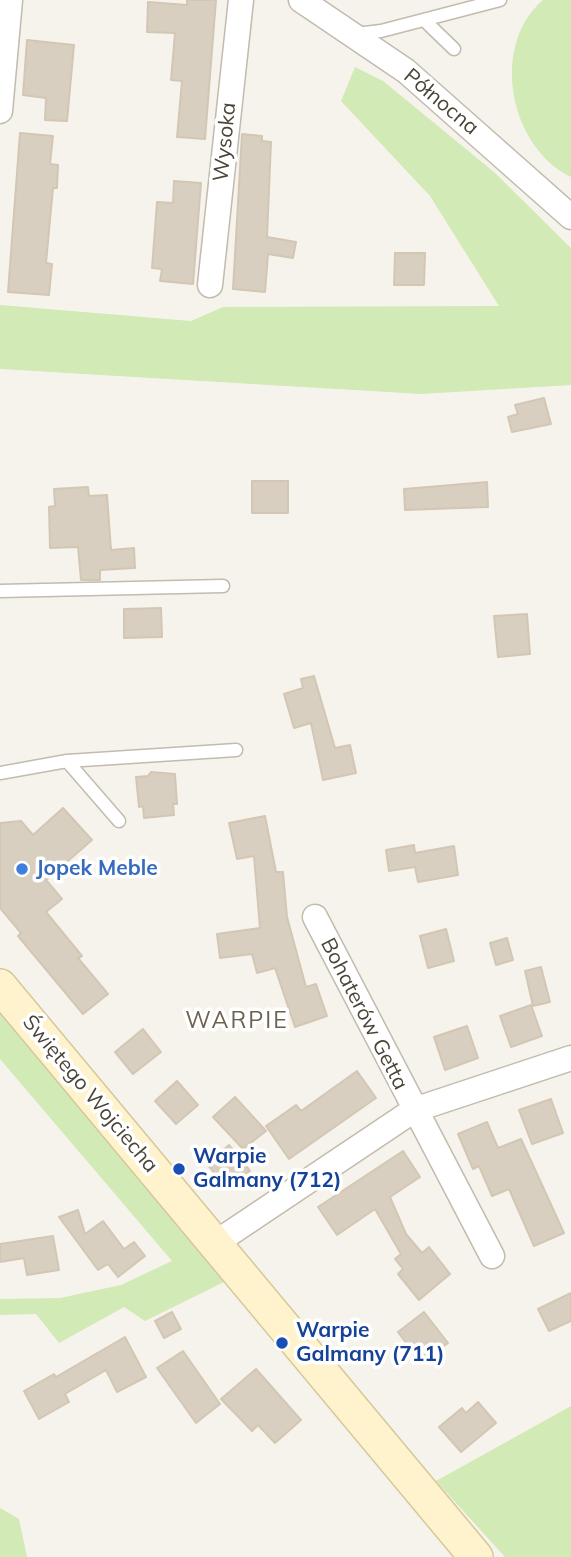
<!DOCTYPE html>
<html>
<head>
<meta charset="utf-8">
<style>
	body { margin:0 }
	canvas { display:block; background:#f6f3ec }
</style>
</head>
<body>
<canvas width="571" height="1557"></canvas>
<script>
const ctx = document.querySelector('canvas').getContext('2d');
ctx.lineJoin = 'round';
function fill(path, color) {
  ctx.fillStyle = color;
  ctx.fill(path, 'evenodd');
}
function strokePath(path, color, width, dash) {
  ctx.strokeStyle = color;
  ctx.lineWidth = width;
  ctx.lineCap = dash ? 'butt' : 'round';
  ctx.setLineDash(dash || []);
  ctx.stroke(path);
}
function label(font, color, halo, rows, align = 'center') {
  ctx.font = font + ' Mulish,sans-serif';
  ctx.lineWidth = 7;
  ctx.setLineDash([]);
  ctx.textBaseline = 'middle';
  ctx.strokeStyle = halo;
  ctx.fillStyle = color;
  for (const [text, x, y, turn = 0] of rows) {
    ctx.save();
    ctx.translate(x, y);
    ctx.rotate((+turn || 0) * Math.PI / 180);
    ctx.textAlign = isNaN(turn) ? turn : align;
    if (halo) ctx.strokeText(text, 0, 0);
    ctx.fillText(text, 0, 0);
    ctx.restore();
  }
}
fill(new Path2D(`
	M543 0H571V177C510 148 489 46 543 0Z
	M355 67 383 81 494 172 571 248V385L421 394 0 369V305L191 321 223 307 499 306 430 196 341 101Z
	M0 1005 209 1256 224 1282 145 1321 124 1307 59 1343 36 1314 0 1315V1299L60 1298 121 1285 172 1261 0 1059Z
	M571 1406V1557H505L436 1481Z
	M0 1508 19 1519 27 1557H0Z`), '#d2eab5');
const building = new Path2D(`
	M187 0H216L205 139 177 137 182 81 171 80 175 33 147 32 148 2 187 5Z
	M27 40 74 45 67 121 45 120 46 98 23 95Z
	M20 133 53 136 50 164 58 165 57 188H53L46 263 52 264 49 295 8 292Z
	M242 134 262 136V141L271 142 267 237 296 242 293 258 268 254 265 292 233 289Z
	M174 181 201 183 193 284 160 281 162 269 152 268 157 202 173 203Z
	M395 253H425L424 285H394Z
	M544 398 551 424 512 432 508 417 518 414 515 405Z
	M252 481H288V513H252Z
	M487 482 488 507 405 510 404 489Z
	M88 487 89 496 107 495 111 550 134 548 135 568 100 570V580H81L78 547 50 548 49 507 55 506 54 489Z
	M161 608 162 637 124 638V609Z
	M527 614 530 654 498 657 494 616Z
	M314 676 335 748 350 745 356 773 323 780 311 723 294 728 284 694 303 688 301 679Z
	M151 772 175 774 177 804H173L174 815 144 818 143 806 139 807 136 777 148 776Z
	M63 808 92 840 46 880 62 899 46 912 82 956 78 958 108 994 83 1014 18 936 21 933 0 908V823L21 821 33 835Z
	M265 816 276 872H283L287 917 306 987 316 984 327 1016 295 1027 275 968 257 973 252 954 220 958 217 934 260 928 254 856 237 859 229 823Z
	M414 845 415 853 454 846 458 875 418 882 415 867 389 871 386 850Z
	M446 929 454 961 428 968 420 936Z
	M507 938 513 960 496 965 490 943Z
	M541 967 550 1002 533 1006 525 971Z
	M531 1005 542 1036 511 1047 500 1016Z
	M467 1026 478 1058 445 1070 434 1037Z
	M143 1029 161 1052 133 1074 115 1052Z
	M357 1071 376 1098 289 1159 266 1126 296 1105 301 1111Z
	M177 1081 198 1105 176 1124 155 1101Z
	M235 1097 266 1131 243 1149 213 1117Z
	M551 1099 563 1133 532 1144 519 1110Z
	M487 1122 498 1148 521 1139 564 1233 534 1246 509 1189 492 1196 479 1166 473 1169 458 1134Z
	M229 1145 250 1171 227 1189 207 1164Z
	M403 1151 420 1177 390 1197 406 1234 422 1253 429 1247 450 1274 419 1300 398 1274 403 1269 395 1259 401 1254 375 1209 337 1235 318 1207Z
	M78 1210 85 1234 103 1221 124 1249 134 1242 145 1256 118 1277 108 1264 98 1270 59 1217Z
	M53 1236 59 1270 27 1275 24 1258 0 1262V1244Z
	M571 1293V1321L549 1331 538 1309Z
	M172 1312 181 1329 164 1338 155 1321Z
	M424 1312 448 1343 421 1363 398 1332Z
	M125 1337 146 1377 117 1392 106 1370 65 1394 69 1402 39 1419 24 1391 54 1374 56 1377Z
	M183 1351 220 1404 196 1423 157 1368Z
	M256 1369 301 1420 275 1443 258 1425 252 1431 221 1399Z
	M478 1402 496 1423 461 1452 439 1427 462 1408 466 1413Z`);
fill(building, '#d8cfc1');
strokePath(building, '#d3c7b4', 2);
const lane = new Path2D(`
	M424 20 454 49
	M356 34 381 31 500 0
	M0 591 223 586
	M67 761 119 821
	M0 773 67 761 236 750`);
const street = new Path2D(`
	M301 0 406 71 571 217
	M0 111 10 0
	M210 285 241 0
	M315 917 492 1256
	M214 1244 414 1110 571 1058`);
const secondary = new Path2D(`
	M0 986 476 1557`);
strokePath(lane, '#c2bbae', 15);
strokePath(street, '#c2bbae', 27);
strokePath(secondary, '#d6c79b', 36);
strokePath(lane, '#fff', 12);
strokePath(street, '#fff', 24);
strokePath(secondary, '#fff3cd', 33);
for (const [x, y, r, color] of [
	[22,869,7,"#3f7fe0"],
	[179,1169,7,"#1a4fb4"],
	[282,1343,7,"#1a4fb4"]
]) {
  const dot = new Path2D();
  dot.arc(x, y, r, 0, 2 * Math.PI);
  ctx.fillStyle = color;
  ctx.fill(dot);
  strokePath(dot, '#fff', 2.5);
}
label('21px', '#4b4439', '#fff', [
	["Północna",441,102,40],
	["Wysoka",225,142,-84],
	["Bohaterów Getta",364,1014,63],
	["Świętego Wojciecha",90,1094,50]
]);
label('bold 21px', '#366cbe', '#fff', [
	["Jopek Meble",36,869]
], 'left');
label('bold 21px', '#164399', '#fff', [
	["Warpie",193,1157],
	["Galmany (712)",193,1181],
	["Warpie",296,1331],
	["Galmany (711)",296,1355]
], 'left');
ctx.letterSpacing = '2px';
label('23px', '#6e6250', '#fff', [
	["WARPIE",237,1021]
]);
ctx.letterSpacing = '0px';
</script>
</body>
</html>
